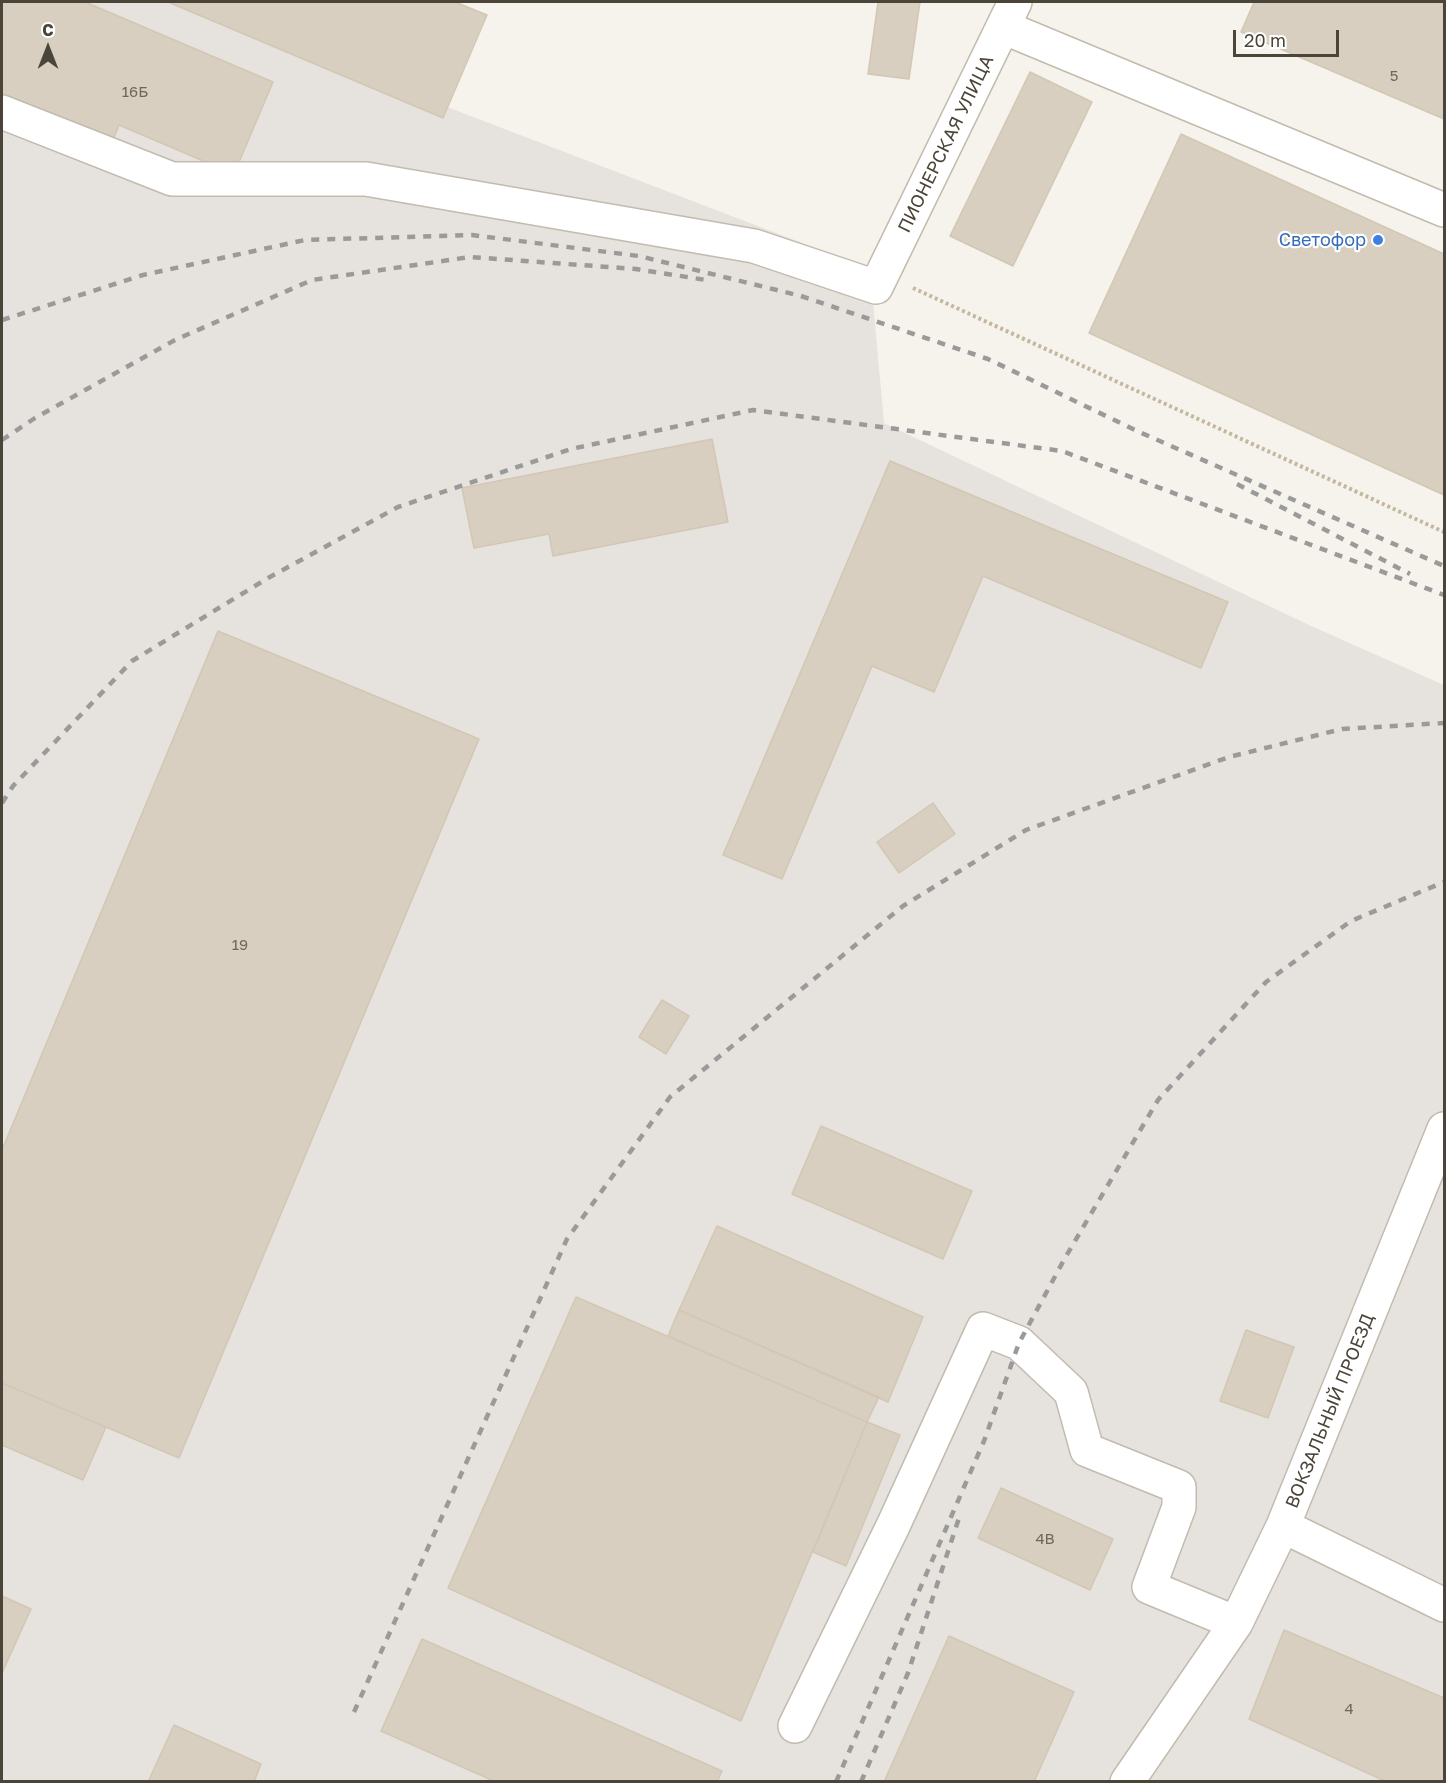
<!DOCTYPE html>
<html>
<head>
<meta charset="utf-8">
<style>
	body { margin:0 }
	#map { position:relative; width:1446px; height:1783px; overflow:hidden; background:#f6f3ec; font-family:"Golos Text",sans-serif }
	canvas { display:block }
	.frame { position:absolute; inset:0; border:3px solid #4b4439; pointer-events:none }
	.north { position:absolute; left:18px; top:18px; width:60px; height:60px; -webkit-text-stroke:4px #fff; paint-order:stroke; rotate:0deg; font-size:16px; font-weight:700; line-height:24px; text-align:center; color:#4b4439 }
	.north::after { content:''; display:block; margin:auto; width:21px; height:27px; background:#4b4439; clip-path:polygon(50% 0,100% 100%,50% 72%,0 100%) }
	.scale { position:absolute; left:1233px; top:30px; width:106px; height:27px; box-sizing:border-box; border:3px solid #4b4439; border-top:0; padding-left:8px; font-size:18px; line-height:21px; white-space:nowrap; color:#4b4439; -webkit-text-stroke:4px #fff; paint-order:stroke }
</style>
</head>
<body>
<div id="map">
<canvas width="1446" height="1783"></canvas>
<div class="frame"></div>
<div class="north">С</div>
<div class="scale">20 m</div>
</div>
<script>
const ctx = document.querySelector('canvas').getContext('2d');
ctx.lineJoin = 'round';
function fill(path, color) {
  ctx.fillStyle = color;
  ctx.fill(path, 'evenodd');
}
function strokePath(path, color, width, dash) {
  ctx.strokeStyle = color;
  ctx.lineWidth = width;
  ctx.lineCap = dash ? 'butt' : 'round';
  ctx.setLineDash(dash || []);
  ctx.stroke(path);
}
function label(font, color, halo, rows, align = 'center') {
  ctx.font = font + ' "Golos Text",sans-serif';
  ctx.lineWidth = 4.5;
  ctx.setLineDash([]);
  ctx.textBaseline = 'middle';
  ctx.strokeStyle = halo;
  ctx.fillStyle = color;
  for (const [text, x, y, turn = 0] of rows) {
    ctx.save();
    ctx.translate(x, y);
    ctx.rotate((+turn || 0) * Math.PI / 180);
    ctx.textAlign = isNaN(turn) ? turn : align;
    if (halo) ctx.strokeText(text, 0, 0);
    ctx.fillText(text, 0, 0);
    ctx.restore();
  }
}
fill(new Path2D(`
	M2 2H173L870 269 884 423 1309 625 1444 685V1781L2 1782Z`), '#e6e2dd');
const building = new Path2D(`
	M2 2H85L273 82 234 174 119 125 110 148 2 101Z
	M168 2H455L487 15 443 118Z
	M878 2H920L909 79 868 74Z
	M1254 2H1444V119L1241 32Z
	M1030 72 1092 102 1013 266 950 236Z
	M1181 134 1444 254V495L1089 333Z
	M712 439 728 522 553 556 549 534 474 548 462 488Z
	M890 461 1228 602 1201 668 983 576 934 692 872 666 782 879 723 855Z
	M218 631 479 739 179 1458 2 1383V1150Z
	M933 803 955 834 899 873 877 842Z
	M662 1000 689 1016 666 1054 639 1037Z
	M821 1126 972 1191 943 1259 792 1194Z
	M717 1226 923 1317 888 1402 679 1310Z
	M576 1297 867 1422 741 1721 448 1588Z
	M679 1310 879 1397 867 1422 668 1336Z
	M1246 1330 1294 1347 1268 1418 1220 1401Z
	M2 1383 106 1427 83 1480 2 1445Z
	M867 1422 900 1435 846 1566 813 1552Z
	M1001 1488 1113 1539 1090 1590 978 1538Z
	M2 1596 31 1609 2 1673Z
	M1284 1630 1444 1698V1782H1387L1249 1719Z
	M949 1636 1074 1692 1034 1782H884Z
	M422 1639 722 1771 717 1782H496L381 1731Z
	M174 1725 261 1764 254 1782H148Z`);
fill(building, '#d8cfc1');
strokePath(building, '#d3c7b4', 1.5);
const minor = new Path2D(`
	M1003 27 1444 210
	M2 112 172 179H366L754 246 876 287 1015 2
	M1444 1129 1283 1526 1444 1605
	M795 1726 893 1526 983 1329 1019 1343 1071 1392 1087 1450 1179 1487V1507L1149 1587 1236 1623
	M1127 1782 1236 1623 1283 1526`);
strokePath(minor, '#c2bbae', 36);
strokePath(new Path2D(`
	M913 288 1444 532`), '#c4b79f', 4, [3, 3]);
strokePath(minor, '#fff', 33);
strokePath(new Path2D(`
	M2 320 143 275 305 240 472 235 639 256 801 296 988 359 1137 431 1444 566
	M2 440 35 418 175 340 312 280 470 257 636 269 706 280
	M1237 484 1410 574
	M2 803 13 786 132 661 268 578 398 507 571 449 753 410 1062 451 1444 595
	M354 1712 567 1239 670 1097 903 906 1026 830 1229 757 1342 729 1444 723
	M836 1782 984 1441 1019 1343 1065 1258 1158 1100 1266 982 1351 921 1444 882
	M861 1782 908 1673 959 1518`), '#9a9a9a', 4.5, [8, 8]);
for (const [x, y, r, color] of [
	[1378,240,6,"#3f7fe0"]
]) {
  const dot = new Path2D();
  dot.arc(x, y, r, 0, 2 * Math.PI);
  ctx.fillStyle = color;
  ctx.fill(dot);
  strokePath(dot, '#fff', 2);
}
label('15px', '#6e675b', null, [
	["5",1394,76],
	["16Б",135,92],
	["19",240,945],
	["4В",1045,1539],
	["4",1349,1709]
]);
label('18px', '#4b4439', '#fff', [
	["ПИОНЕРСКАЯ УЛИЦА",946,144,-64],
	["ВОКЗАЛЬНЫЙ ПРОЕЗД",1330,1411,-68]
]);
label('18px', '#366cbe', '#fff', [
	["Светофор",1366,240]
], 'right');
</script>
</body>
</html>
